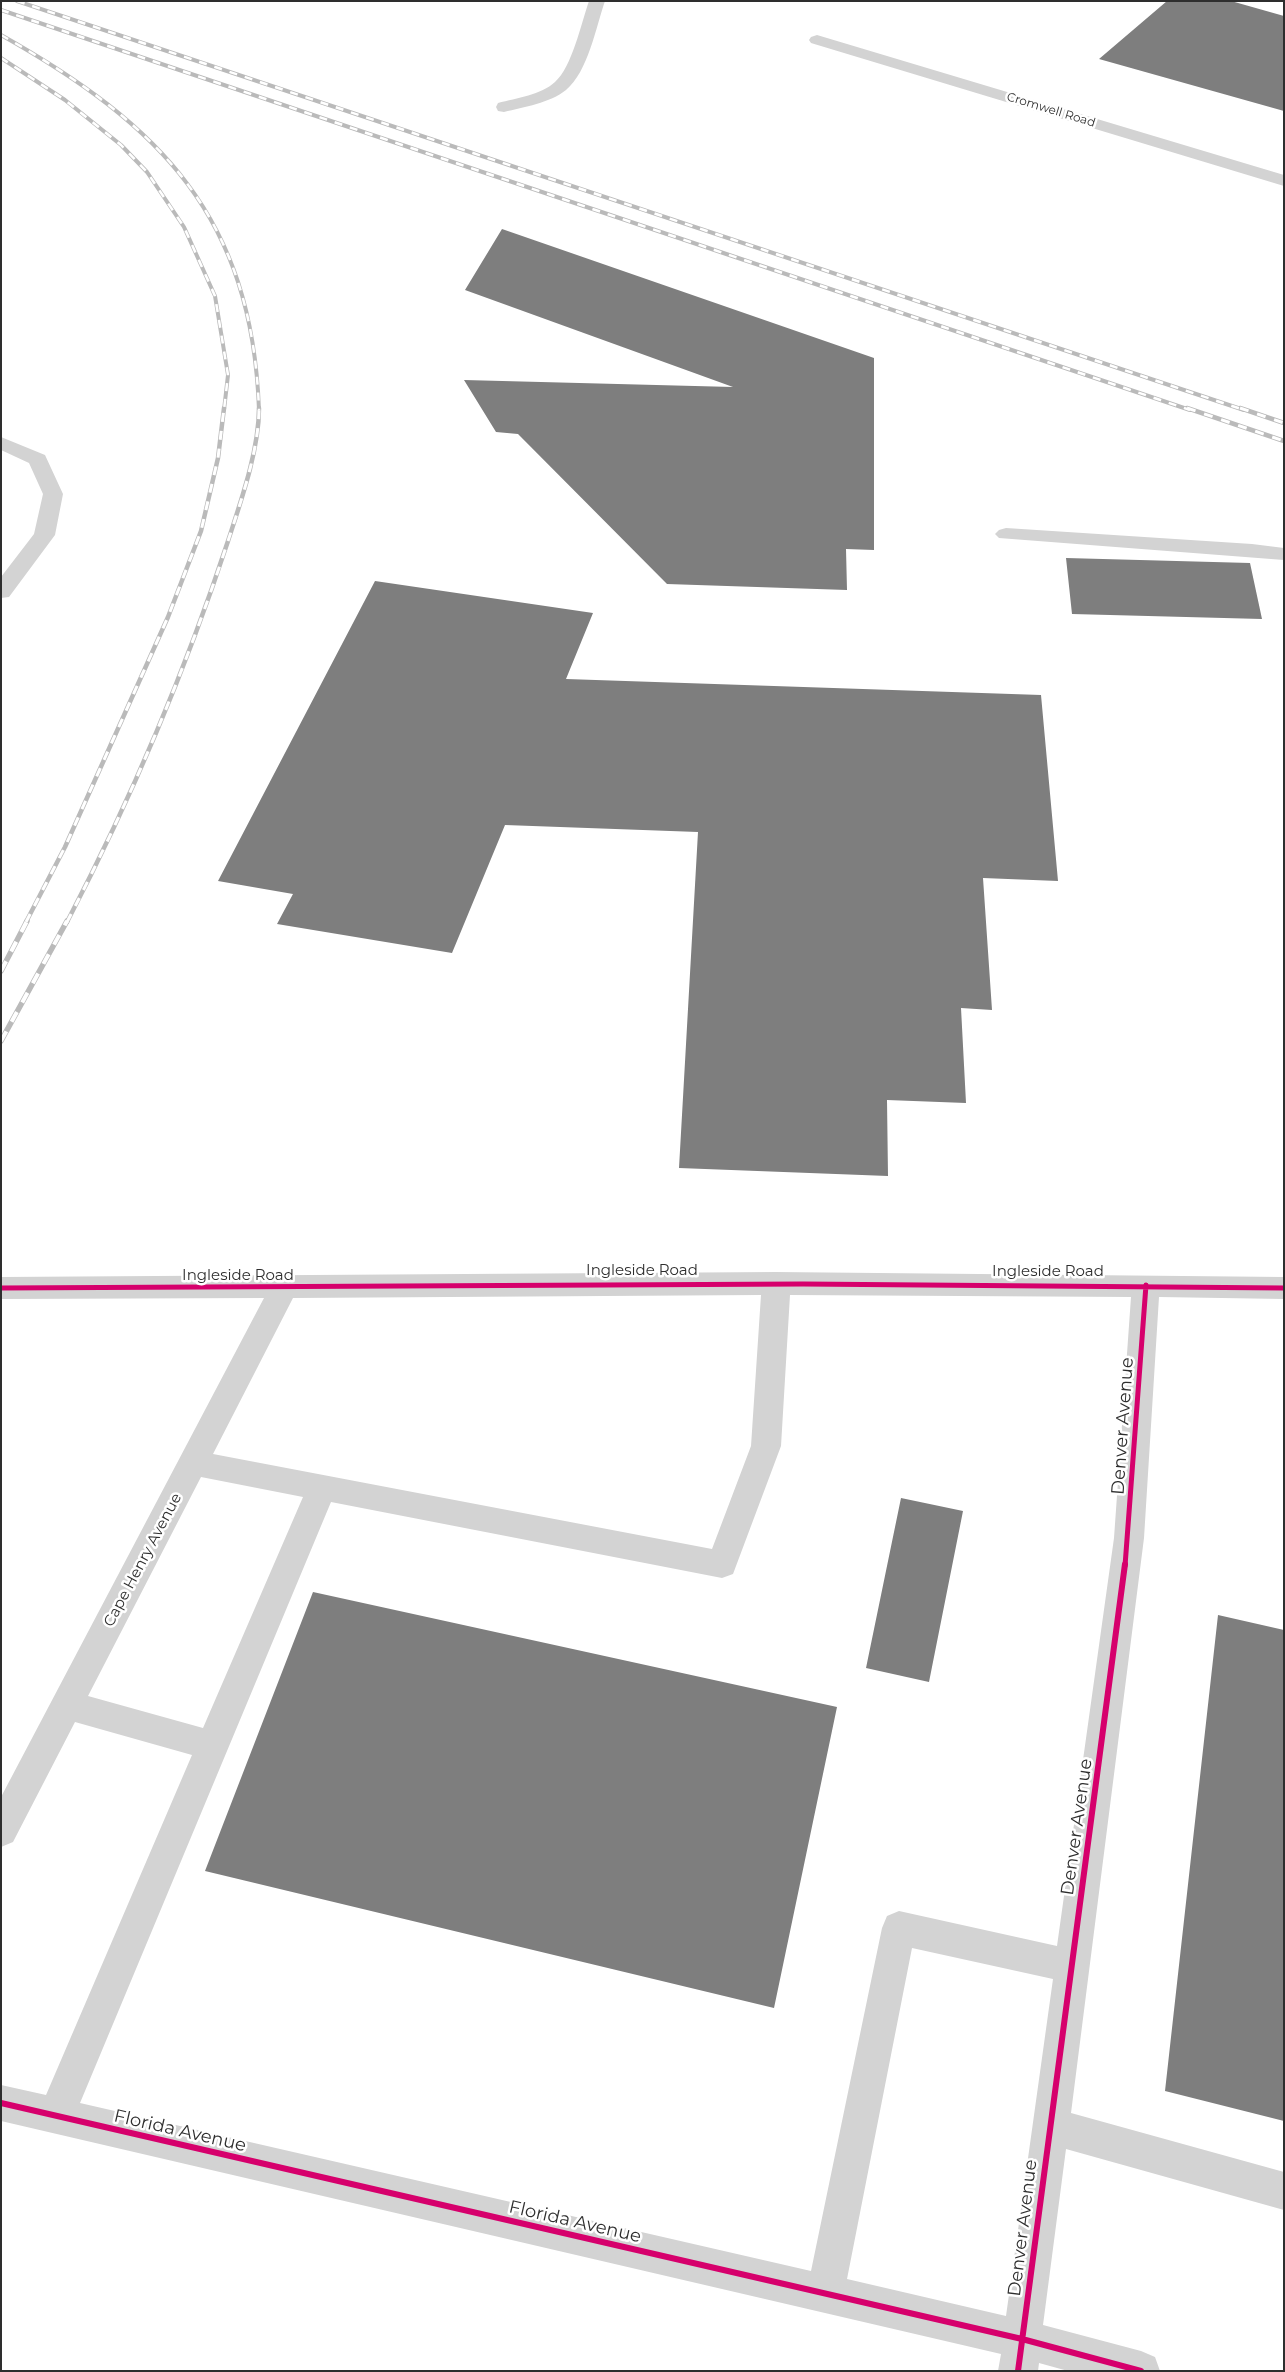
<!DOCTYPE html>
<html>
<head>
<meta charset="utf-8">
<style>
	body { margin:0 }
	#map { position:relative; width:1285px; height:2372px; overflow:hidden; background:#fff; font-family:Montserrat,sans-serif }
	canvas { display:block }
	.frame { position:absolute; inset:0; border:2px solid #2e2e2e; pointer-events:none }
</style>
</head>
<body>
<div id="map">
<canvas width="1285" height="2372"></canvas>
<div class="frame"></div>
</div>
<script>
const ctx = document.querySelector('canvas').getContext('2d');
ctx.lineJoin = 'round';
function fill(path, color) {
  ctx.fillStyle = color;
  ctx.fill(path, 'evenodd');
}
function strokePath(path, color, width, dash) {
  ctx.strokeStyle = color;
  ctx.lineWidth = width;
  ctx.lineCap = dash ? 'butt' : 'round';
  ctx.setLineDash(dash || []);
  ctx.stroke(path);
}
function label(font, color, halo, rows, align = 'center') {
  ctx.font = font + ' Montserrat,sans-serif';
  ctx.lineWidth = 5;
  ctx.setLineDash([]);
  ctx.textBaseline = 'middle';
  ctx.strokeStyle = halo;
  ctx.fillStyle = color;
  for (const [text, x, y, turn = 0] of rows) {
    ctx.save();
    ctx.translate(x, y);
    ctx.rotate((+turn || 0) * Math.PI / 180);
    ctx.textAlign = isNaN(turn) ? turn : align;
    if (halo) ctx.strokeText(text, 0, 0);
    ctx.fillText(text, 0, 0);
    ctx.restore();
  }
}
fill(new Path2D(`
	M1167 1H1231L1284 16V111L1099 59Z
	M502 229 874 358V550L846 549 847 590 667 584 518 434 496 432 464 380 733 387 465 290Z
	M1066 558 1250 563 1262 619 1072 614Z
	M375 581 593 613 566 679 1041 695 1058 881 983 878 992 1010 961 1008 966 1103 887 1100 888 1176 679 1168 698 832 505 825 452 953 277 924 293 894 218 881Z
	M901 1498 963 1511 929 1682 866 1668Z
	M313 1592 837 1707 774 2008 205 1871Z
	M1218 1615 1284 1630V2121L1165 2091Z`), '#7e7e7e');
fill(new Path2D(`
	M589 1H605C596 27 588 72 566 90 550 103 524 107 504 112L498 111 496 107 498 103C517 98 541 95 555 82 572 67 581 24 589 1Z
	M817 35 1284 175V186L811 43 809 40 811 37Z
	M1 437 45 455 63 494 55 535 9 597 1 598V577L34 534 43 494 29 463 1 450Z
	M1006 528 1252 544 1284 548V560L999 538 995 534 999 530Z
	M776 1272 1284 1277V1299L1159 1297 1144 1538 1071 2113 1284 2172V2210L1066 2149 1043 2325 1141 2351 1155 2357 1160 2371H1068L1039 2363 1038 2371H998L1001 2354 1 2121V2085L46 2095 192 1755 75 1722 13 1842 1 1847V1797L264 1298 1 1299V1277ZM761 1295 751 1446 712 1549 213 1454 293 1298ZM790 1295 1131 1297 1114 1538 1057 1946 899 1911 887 1916 882 1928 811 2271 80 2103 331 1502 722 1578 733 1574 781 1446ZM201 1477 303 1497 203 1728 88 1696ZM912 1948 1053 1979 1006 2316 847 2279Z`), '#d3d3d3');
const railFar2 = new Path2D(`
	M17 1 1244 410
	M1 10 1190 410
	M1 35C161 125 252 217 259 410
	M1 58 65 100 121 145 147 172 184 227 215 296 228 375 224 410`);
const railFar1 = new Path2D(`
	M1187 408 1284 441
	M1240 408 1284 423
	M26 922 65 847 168 617 201 531 218 458 224 408
	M67 922C130 801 185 672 228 541 241 501 259 450 259 408`);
const rail = new Path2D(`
	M1 971 27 921
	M1 1041 67 921`);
strokePath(railFar2, '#bababa', 4);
strokePath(railFar1, '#bababa', 4.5);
strokePath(rail, '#bababa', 5.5);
strokePath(railFar2, '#fff', 2.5, [8]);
strokePath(railFar1, '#fff', 3, [9]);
strokePath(rail, '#fff', 4, [11]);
strokePath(new Path2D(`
	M1 1288 803 1284 1284 1288
	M1125 1566 1146 1285`), '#d6006c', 5);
strokePath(new Path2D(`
	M1 2103 1022 2339 1141 2371
	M1018 2371 1125 1564`), '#d6006c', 6);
label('12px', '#2e2e2e', '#fff', [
	["Cromwell Road",1051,110,17]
]);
label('15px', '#2e2e2e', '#fff', [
	["Ingleside Road",642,1271],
	["Ingleside Road",1048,1272],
	["Ingleside Road",238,1276],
	["Cape Henry Avenue",143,1560,-62]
]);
label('18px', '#2e2e2e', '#fff', [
	["Denver Avenue",1123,1426,-86],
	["Denver Avenue",1077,1827,-82],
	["Florida Avenue",180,2131,13],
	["Florida Avenue",575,2222,13],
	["Denver Avenue",1023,2228,-83]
]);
</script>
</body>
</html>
